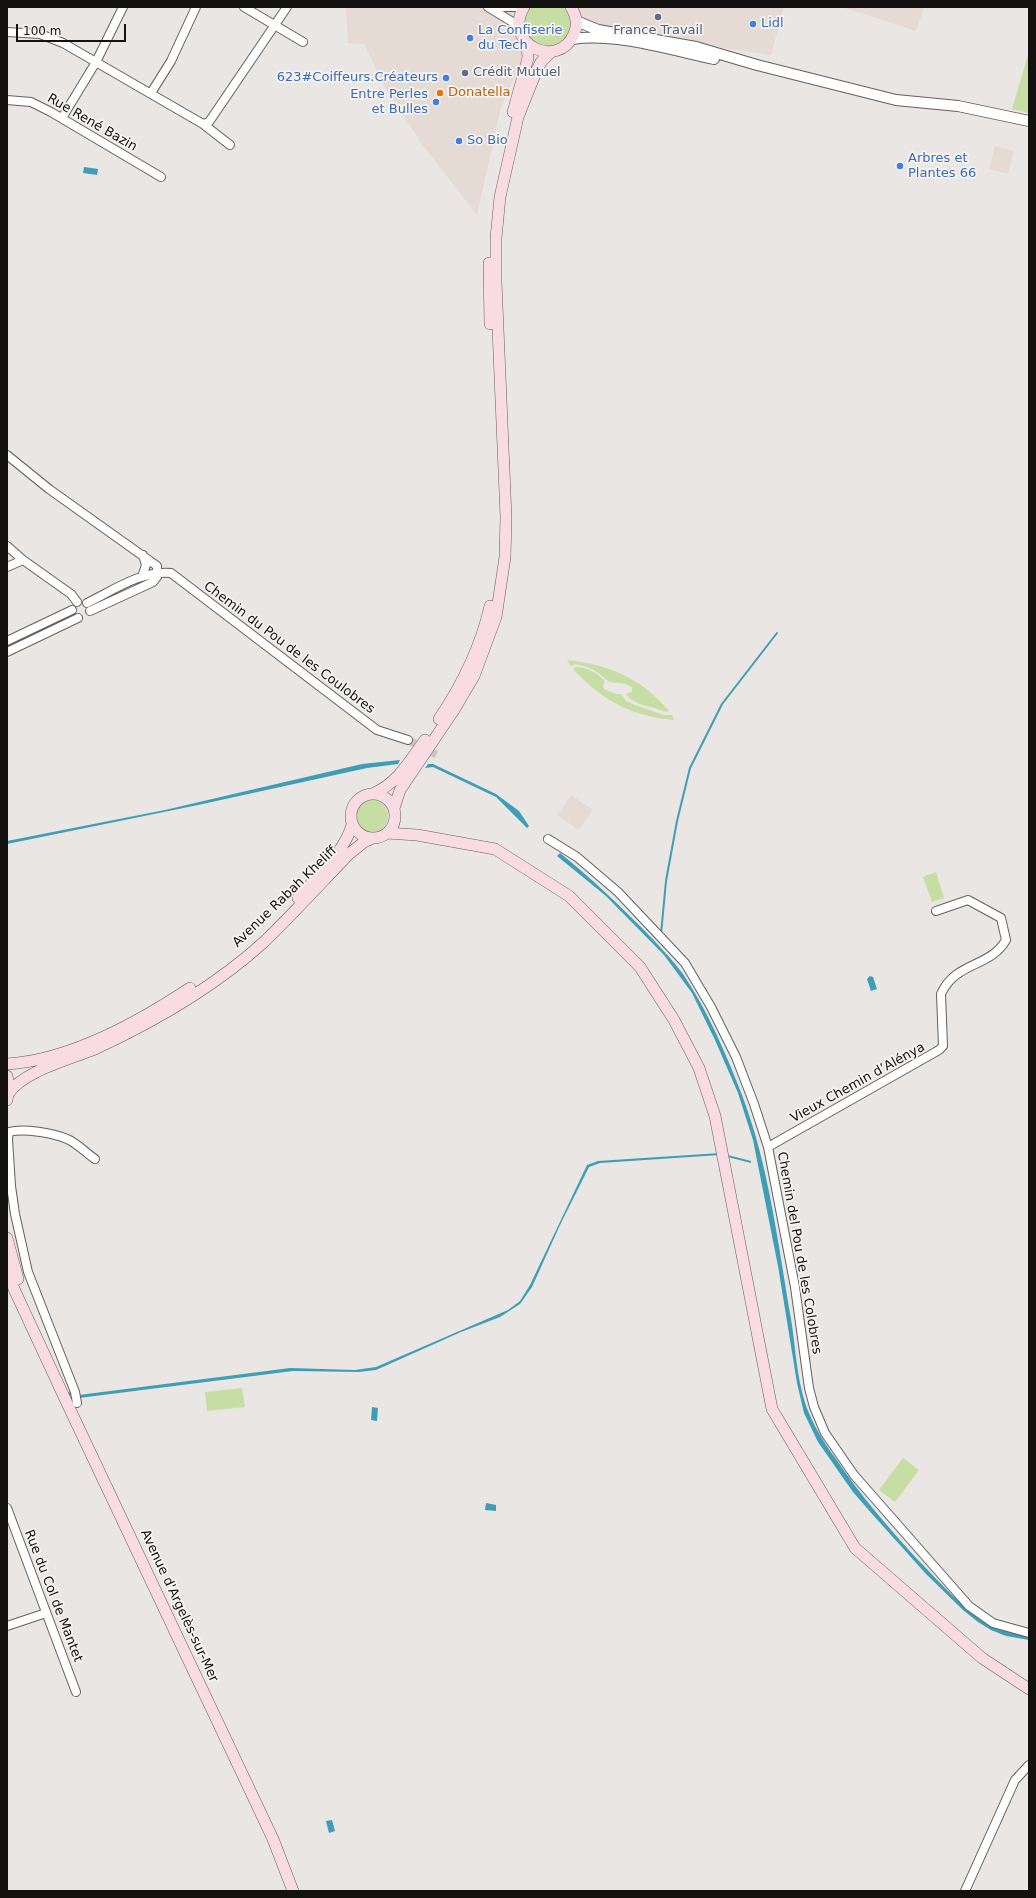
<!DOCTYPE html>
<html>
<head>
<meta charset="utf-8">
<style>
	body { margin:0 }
	#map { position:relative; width:1036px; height:1898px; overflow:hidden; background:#e9e6e4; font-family:"DejaVu Sans",sans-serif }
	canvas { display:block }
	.frame { position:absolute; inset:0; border:8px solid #131211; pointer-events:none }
	.scale { position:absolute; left:16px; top:24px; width:110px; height:18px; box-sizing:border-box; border:2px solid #131211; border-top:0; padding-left:5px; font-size:12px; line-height:14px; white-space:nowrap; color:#131211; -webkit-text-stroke:3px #f7f3f2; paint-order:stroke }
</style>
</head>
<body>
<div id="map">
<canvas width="1036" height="1898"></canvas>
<div class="frame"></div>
<div class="scale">100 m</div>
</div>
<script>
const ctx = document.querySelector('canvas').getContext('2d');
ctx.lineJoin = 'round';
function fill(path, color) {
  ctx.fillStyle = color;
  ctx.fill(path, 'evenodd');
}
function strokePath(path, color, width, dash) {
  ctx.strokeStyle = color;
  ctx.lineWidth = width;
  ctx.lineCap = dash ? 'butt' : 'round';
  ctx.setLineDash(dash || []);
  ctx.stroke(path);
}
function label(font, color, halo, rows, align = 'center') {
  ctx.font = font + ' "DejaVu Sans",sans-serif';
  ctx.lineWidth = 3.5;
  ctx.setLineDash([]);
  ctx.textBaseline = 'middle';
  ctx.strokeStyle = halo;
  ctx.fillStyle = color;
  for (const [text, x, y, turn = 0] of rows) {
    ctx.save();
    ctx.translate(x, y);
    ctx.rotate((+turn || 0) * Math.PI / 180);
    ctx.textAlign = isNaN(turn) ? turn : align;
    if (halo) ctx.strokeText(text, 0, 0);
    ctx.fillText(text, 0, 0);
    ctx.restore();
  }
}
fill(new Path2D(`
	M346 7H784L771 55 588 27 538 25 501 107 477 215 422 144 384 86 364 44 348 43Z
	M842 7H924L916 31Z
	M995 146 1014 151 1008 174 989 169Z
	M571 795 593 810 579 830 557 815Z`), '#e5dad4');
fill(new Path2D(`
	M530 7 566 8C574 22 572 41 554 46 552 46 548 48 545 48 525 45 519 22 530 7Z
	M1029 52V113L1012 109Z
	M567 660C610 665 641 678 669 711L666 712C653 706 634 706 626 694L632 692V687L623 683 609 682C599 672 589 666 575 664L571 666Z
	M575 667C586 667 599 673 605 682L603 685 604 689 616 694H621L626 701 635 705 664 715H672L674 720C631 716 603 701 573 669Z
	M356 816a16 16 0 1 1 32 0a16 16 0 1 1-32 0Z
	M936 872 944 898 932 902 923 877Z
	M242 1388 245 1407 207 1411 205 1392Z
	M903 1458 919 1470 895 1502 879 1490Z`), '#c6dea4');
fill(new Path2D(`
	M84 167 98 169 97 175 83 173Z
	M400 760 398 764 367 768 198 805 7 844V841L165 810 362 764Z
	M428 764H433L496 794 519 811 529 826 527 828 496 797 433 767 425 768Z
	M560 853C591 878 618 904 645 931 658 945 672 959 683 974 708 1011 726 1054 742 1095 769 1166 778 1244 791 1319 796 1350 797 1385 809 1413 816 1430 825 1444 836 1459 860 1495 888 1527 917 1559 942 1584 971 1620 1005 1631 1013 1634 1021 1634 1029 1635V1640L1006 1636 991 1630 978 1622 963 1610 926 1574 873 1515 853 1492 818 1442 804 1413 797 1383 778 1266 753 1140 738 1093 715 1040 692 993 664 955 606 896 557 856Z
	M870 976 873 977 877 989 871 991 867 979Z
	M720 1153 751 1161V1163L720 1155 600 1163 589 1167 560 1225 532 1287 520 1304 500 1317 461 1332 376 1370 359 1372 293 1371 79 1398 69 1395 68 1392 79 1395 290 1368 355 1370 376 1367 508 1310 520 1301 530 1285 587 1165 598 1161Z
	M372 1407 378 1408 377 1421 371 1420Z
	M486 1503 496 1505V1511L485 1510Z
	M332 1820 335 1831 329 1833 326 1821Z`), '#3e9eb5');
strokePath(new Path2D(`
	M661 934 666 881 677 821 690 768 722 704 777 633`), '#3e9eb5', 2);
strokePath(new Path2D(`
	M408 740 439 756`), '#c9c6c4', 8, [8, 4]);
const minor = new Path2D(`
	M244 7 303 42
	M488 7 519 26
	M499 7H518
	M7 32 40 34 63 43 203 124 230 145
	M151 93 171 61 196 7
	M7 100 31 102 51 112 161 177
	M62 118 96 62 123 7
	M203 124 209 122 287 7
	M7 455 49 489 157 566V577L153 582 90 611
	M7 546 23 560 71 594 77 602
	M7 567 23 560
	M142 577 146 565 143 555
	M87 603C112 591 142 570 171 573L377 730 408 740
	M7 641 72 610
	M7 652 78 618
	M548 839 577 857 618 892 685 963 711 1007 736 1057 754 1104 768 1147 795 1287 809 1388 814 1407 825 1433 854 1475 969 1606 993 1623 1029 1633
	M768 1147 939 1050 943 1046 941 994C956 961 990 968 1006 940L1001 918 968 900 936 911
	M77 1403 75 1392 28 1272 15 1214 11 1186 8 1139 9 1132C23 1128 54 1133 67 1139 77 1143 86 1153 95 1159
	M7 1508 76 1692
	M7 1626 46 1613
	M965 1891 1015 1780 1029 1765`);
const tertiary = new Path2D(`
	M576 21 598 30 696 47 757 65 896 100 958 106 1029 121
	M572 39C615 32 671 50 714 59`);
const secondary = new Path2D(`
	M524 7C502 44 558 71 574 34 578 25 576 15 571 7
	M513 112 528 58 527 43
	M489 263 490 324
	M439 719C462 685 481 646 490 606
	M374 793C397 784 411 759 425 740
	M351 816a22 22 0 1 1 44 0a22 22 0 1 1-44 0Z
	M394 808 400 790 454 710 474 676 496 617 505 557 506 517 496 282V238L500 197 518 117 536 72 541 62 552 51
	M387 833 417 835 495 849 569 896 640 967 674 1020 699 1068 715 1116 772 1409 855 1548 982 1658 1029 1689
	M298 898C317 876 344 853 352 825
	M7 1064C71 1060 138 1022 190 988
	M7 1076 9 1086 7 1100
	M9 1093C23 1071 72 1059 97 1048 155 1021 217 985 265 941 294 913 321 883 349 854L364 842 373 838
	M7 1238 18 1279
	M7 1268 14 1289 66 1401 273 1839 293 1891`);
strokePath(minor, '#63605e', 10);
strokePath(tertiary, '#63605e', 12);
strokePath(secondary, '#63605e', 12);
strokePath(minor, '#fff', 8);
strokePath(tertiary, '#fff', 10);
strokePath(secondary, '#f8dbe3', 11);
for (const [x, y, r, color] of [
	[658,17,4,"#5c6f8a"],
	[753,24,4,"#3f7fe0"],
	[470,38,4,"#3f7fe0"],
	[465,73,4,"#5c6f8a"],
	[446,78,4,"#3f7fe0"],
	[440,93,4,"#e8710a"],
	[436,102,4,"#3f7fe0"],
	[459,141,4,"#3f7fe0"],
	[900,166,4,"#3f7fe0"]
]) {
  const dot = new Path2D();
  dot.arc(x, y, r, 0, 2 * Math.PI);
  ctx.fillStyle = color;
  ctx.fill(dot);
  strokePath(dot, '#f7f3f2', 1.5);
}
label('13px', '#366cbe', '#f7f3f2', [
	["Lidl",761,24],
	["La Confiserie",478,31],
	["du Tech",478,46],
	["623#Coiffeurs.Créateurs",438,78,"right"],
	["Entre Perles",428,95,"right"],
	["et Bulles",428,110,"right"],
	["So Bio",467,141],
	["Arbres et",908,159],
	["Plantes 66",908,174]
], 'left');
label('13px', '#4e5e75', '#f7f3f2', [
	["France Travail",658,31],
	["Crédit Mutuel",473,73,"left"]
]);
label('13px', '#c56008', '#f7f3f2', [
	["Donatella",448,93]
], 'left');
label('13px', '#131211', '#f7f3f2', [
	["Rue René Bazin",92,123,30],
	["Chemin du Pou de les Coulobres",289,648,37],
	["Avenue Rabah Kheliff",285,897,-44],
	["Vieux Chemin d’Alénya",858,1083,-29],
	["Chemin del Pou de les Colobres",799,1253,80],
	["Rue du Col de Mantet",53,1596,69],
	["Avenue d'Argelès-sur-Mer",179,1606,65]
]);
</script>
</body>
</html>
